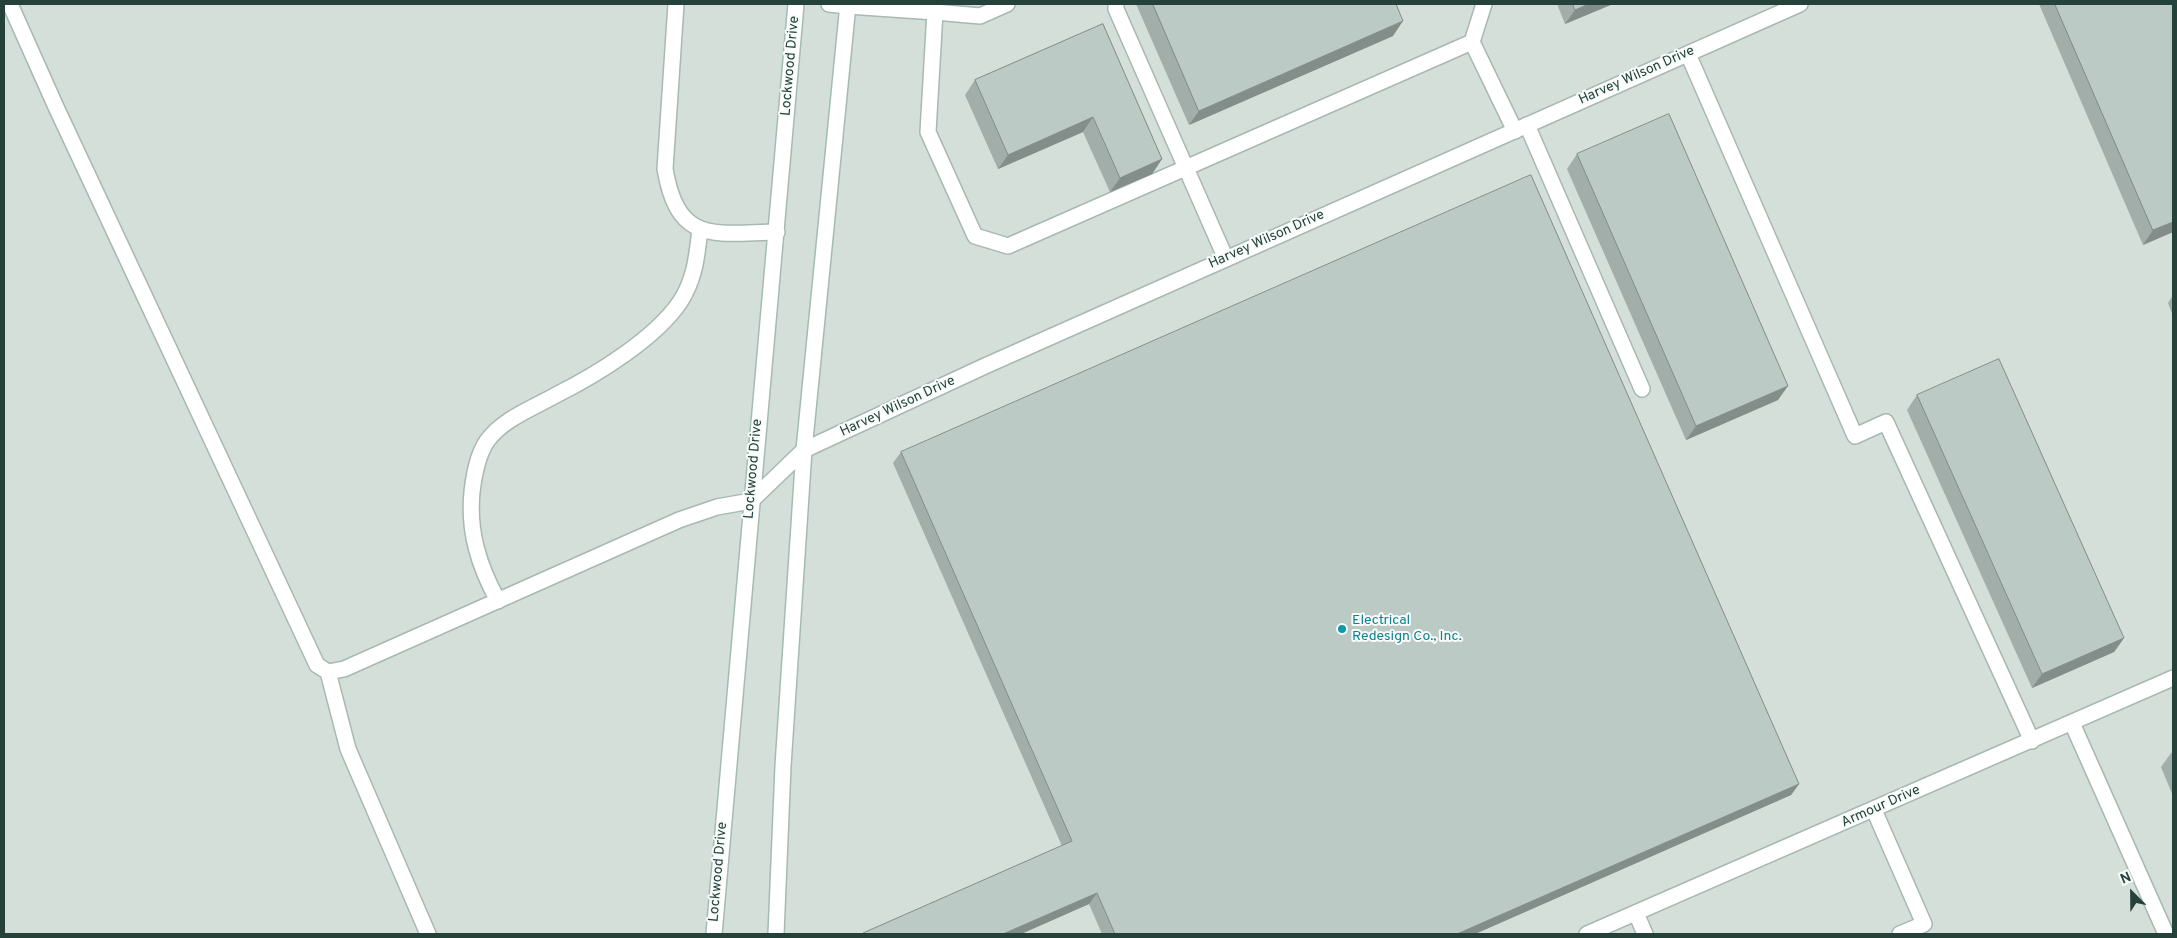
<!DOCTYPE html>
<html>
<head>
<meta charset="utf-8">
<style>
	body { margin:0 }
	#map { position:relative; width:2177px; height:938px; overflow:hidden; background:#e6efeb; font-family:Overpass,sans-serif }
	canvas { display:block }
	.frame { position:absolute; inset:0; border:5px solid #24423a; pointer-events:none }
	.north { position:absolute; left:2107px; top:868px; width:50px; height:50px; -webkit-text-stroke:4px #f7fbf9; paint-order:stroke; rotate:337deg; font-size:14px; font-weight:700; line-height:20px; text-align:center; color:#24423a }
	.north::after { content:''; display:block; margin:auto; width:18px; height:22px; background:#24423a; clip-path:polygon(50% 0,100% 100%,50% 72%,0 100%) }
</style>
</head>
<body>
<div id="map">
<canvas width="2177" height="938"></canvas>
<div class="frame"></div>
<div class="north">N</div>
</div>
<script>
const ctx = document.querySelector('canvas').getContext('2d');
ctx.lineJoin = 'round';
function fill(path, color) {
  ctx.fillStyle = color;
  ctx.fill(path, 'evenodd');
}
function strokePath(path, color, width, dash) {
  ctx.strokeStyle = color;
  ctx.lineWidth = width;
  ctx.lineCap = dash ? 'butt' : 'round';
  ctx.setLineDash(dash || []);
  ctx.stroke(path);
}
function label(font, color, halo, rows, align = 'center') {
  ctx.font = font + ' Overpass,sans-serif';
  ctx.lineWidth = 4;
  ctx.setLineDash([]);
  ctx.textBaseline = 'middle';
  ctx.strokeStyle = halo;
  ctx.fillStyle = color;
  for (const [text, x, y, turn = 0] of rows) {
    ctx.save();
    ctx.translate(x, y);
    ctx.rotate((+turn || 0) * Math.PI / 180);
    ctx.textAlign = isNaN(turn) ? turn : align;
    if (halo) ctx.strokeText(text, 0, 0);
    ctx.fillText(text, 0, 0);
    ctx.restore();
  }
}
fill(new Path2D(`
	M4 4H2173V934H4Z`), '#d4dfda');
const service = new Path2D(`
	M10 4 56 107 317 665 328 672 344 669 679 520 717 507 751 501
	M676 4 665 169C678 245 714 233 777 232
	M1116 4V9L1226 259
	M848 6 935 12 928 132 975 236 1008 246 1472 42 1484 4
	M935 12 980 16 1007 4
	M1472 42 1515 131
	M1688 54 1855 436 1886 422 2032 741
	M1527 125 1642 389
	M498 601C479 566 468 532 472 492 474 475 477 456 487 441 503 419 533 408 556 395 596 375 655 339 680 302 695 279 697 256 700 229
	M328 672 348 749 428 934
	M2072 723 2166 934
	M1874 810 1924 924 1900 934
	M1636 913 1645 934`);
const minor = new Path2D(`
	M751 501 804 450 985 366 1800 4`);
const tertiary = new Path2D(`
	M1587 934 2173 678`);
const secondary = new Path2D(`
	M829 4 848 6
	M714 934 796 4
	M776 934 783 766 804 450 848 4`);
strokePath(service, '#a8b8b2', 18);
strokePath(minor, '#a8b8b2', 18);
strokePath(tertiary, '#a8b8b2', 18);
strokePath(secondary, '#a4bbb3', 18);
strokePath(service, '#fff', 15);
strokePath(minor, '#fff', 15);
strokePath(tertiary, '#fff', 15);
strokePath(secondary, '#fff', 15);
fill(new Path2D(`
	M1136 4H1396L1393 36 1189 125Z
	M1557 4H1613L1565 24Z
	M2039 4H2173V232L2143 245Z
	M1103 24 1162 159 1152 174 1110 192 1083 132 998 169 965 95 975 80Z
	M1577 154 1778 400 1686 440 1567 169Z
	M2173 295V316L2168 303Z
	M1917 395 2124 638 2114 652 2032 688 1907 410Z
	M901 452 1799 784 1791 795 1475 934H1102L1089 904 1021 934H862L1062 846 893 463Z
	M2173 752V796L2161 767 2171 753Z`), '#a1aea9');
fill(new Path2D(`
	M1589 4H1613L1565 24 1575 10Z
	M1403 21 1393 36 1189 125 1199 111Z
	M1093 117 1083 132 998 169 1008 155Z
	M1162 159 1152 174 1110 192 1120 178Z
	M2173 222V232L2143 245 2153 230Z
	M1788 386 1778 400 1686 440 1696 426Z
	M2124 638 2114 652 2032 688 2042 674Z
	M1799 784 1791 795 1475 934H1457Z
	M1097 893 1089 904 1021 934H1003Z`), '#838d89');
const building = new Path2D(`
	M1153 4H1396L1403 21 1199 111Z
	M1573 4H1589L1575 10Z
	M2055 4H2173V222L2153 230Z
	M1103 24 1162 159 1120 178 1093 117 1008 155 975 80Z
	M1669 114 1788 386 1696 426 1577 154Z
	M1531 175 1799 784 1457 934H1115L1097 893 1003 934H864L863 933 1072 841 901 452Z
	M1999 359 2124 638 2042 674 1917 395Z`);
fill(building, '#bbcac4');
strokePath(building, '#838d89', 1);
for (const [x, y, r, color] of [
	[1342,629,5,"#0f9aa8"]
]) {
  const dot = new Path2D();
  dot.arc(x, y, r, 0, 2 * Math.PI);
  ctx.fillStyle = color;
  ctx.fill(dot);
  strokePath(dot, '#f7fbf9', 2);
}
label('14px', '#24423a', '#f7fbf9', [
	["Lockwood Drive",791,66,-85],
	["Harvey Wilson Drive",1637,76,-24],
	["Harvey Wilson Drive",1267,240,-24],
	["Harvey Wilson Drive",898,407,-25],
	["Lockwood Drive",754,469,-85],
	["Armour Drive",1881,807,-24],
	["Lockwood Drive",719,872,-85]
]);
label('14px', '#0d838f', '#f7fbf9', [
	["Electrical",1352,621],
	["Redesign Co., Inc.",1352,637]
], 'left');
</script>
</body>
</html>
